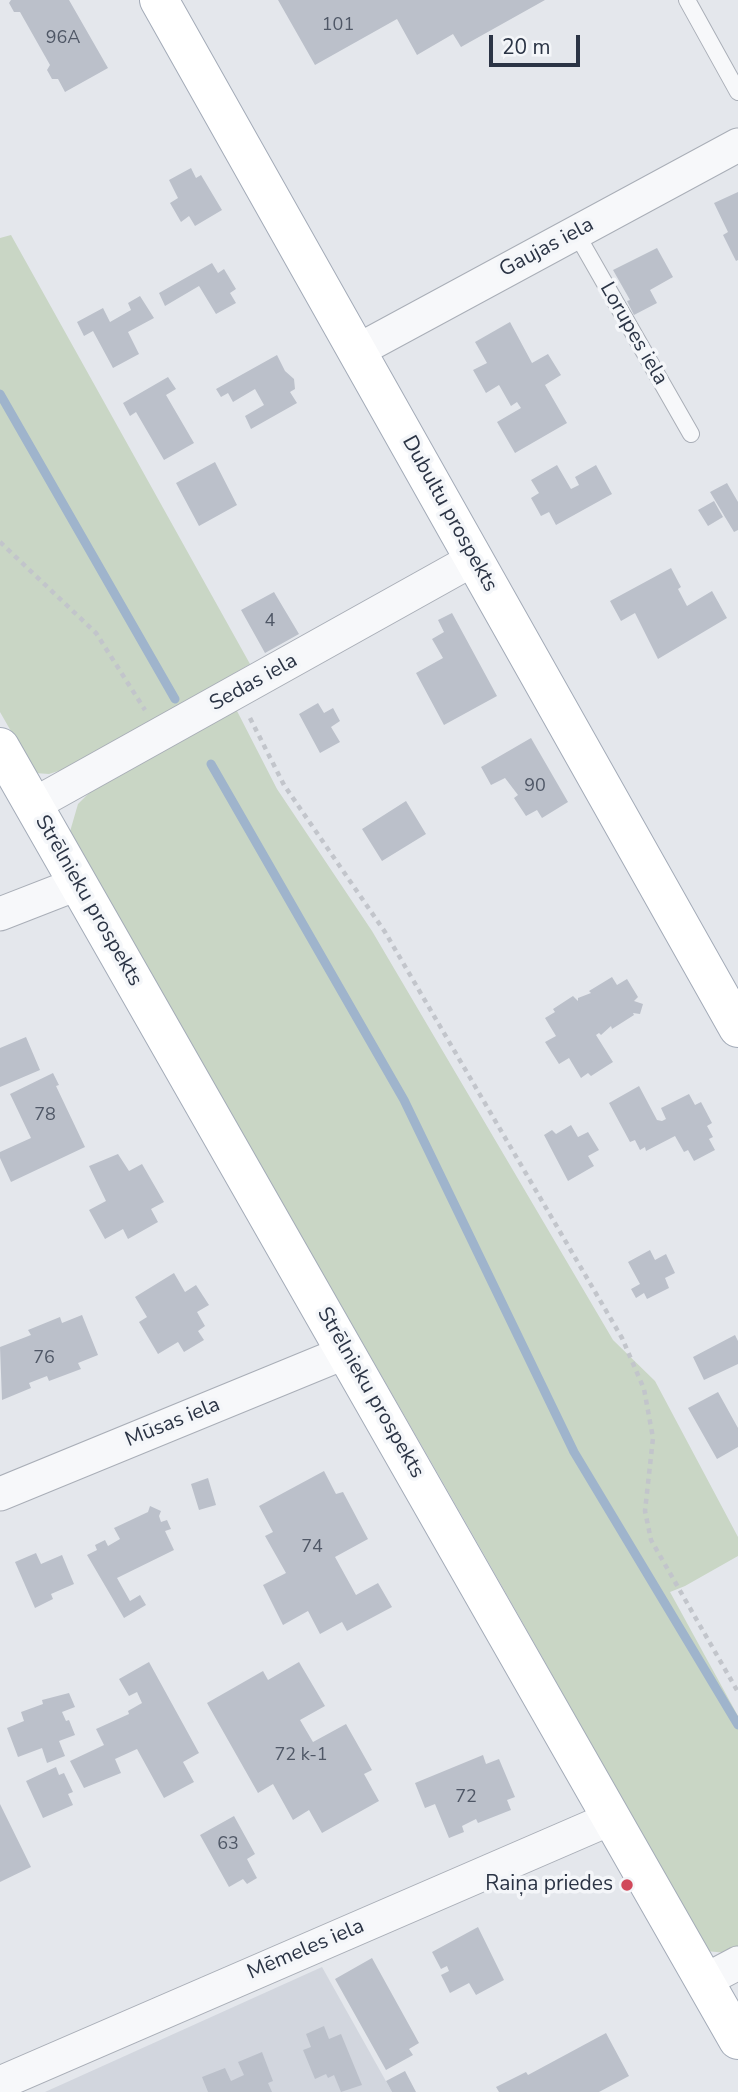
<!DOCTYPE html>
<html>
<head>
<meta charset="utf-8">
<style>
	body { margin:0 }
	#map { position:relative; width:738px; height:2092px; overflow:hidden; background:#e4e7ec; font-family:"Nunito Sans",sans-serif }
	canvas { display:block }
	.scale { position:absolute; left:489px; top:35px; width:91px; height:32px; box-sizing:border-box; border:4px solid #2b3445; border-top:0; padding-left:9px; font-size:21px; line-height:24px; white-space:nowrap; color:#2b3445; -webkit-text-stroke:5px #f4f6f9; paint-order:stroke }
</style>
</head>
<body>
<div id="map">
<canvas width="738" height="2092"></canvas>
<div class="scale">20 m</div>
</div>
<script>
const ctx = document.querySelector('canvas').getContext('2d');
ctx.lineJoin = 'round';
function fill(path, color) {
  ctx.fillStyle = color;
  ctx.fill(path, 'evenodd');
}
function strokePath(path, color, width, dash) {
  ctx.strokeStyle = color;
  ctx.lineWidth = width;
  ctx.lineCap = dash ? 'butt' : 'round';
  ctx.setLineDash(dash || []);
  ctx.stroke(path);
}
function label(font, color, halo, rows, align = 'center') {
  ctx.font = font + ' "Nunito Sans",sans-serif';
  ctx.lineWidth = 7;
  ctx.setLineDash([]);
  ctx.textBaseline = 'middle';
  ctx.strokeStyle = halo;
  ctx.fillStyle = color;
  for (const [text, x, y, turn = 0] of rows) {
    ctx.save();
    ctx.translate(x, y);
    ctx.rotate((+turn || 0) * Math.PI / 180);
    ctx.textAlign = isNaN(turn) ? turn : align;
    if (halo) ctx.strokeText(text, 0, 0);
    ctx.fillText(text, 0, 0);
    ctx.restore();
  }
}
fill(new Path2D(`
	M322 1967 392 2092H45Z`), '#d2d6de');
fill(new Path2D(`
	M11 235 250 664 80 764 49 774 35 773 0 712V238Z
	M236 709 277 789 372 931 613 1340 655 1381 738 1537V1556L685 1586 670 1592 738 1716V1947L727 1953 706 1951C500 1575 283 1206 69 835L78 804 95 787Z`), '#c9d6c5');
strokePath(new Path2D(`
	M0 394 175 699
	M211 764 404 1100 574 1452 738 1725`), '#9fb4cc', 9);
fill(new Path2D(`
	M11 0H69L108 68 65 92 58 79H52L47 70 50 65 20 12H14L9 3Z
	M278 0H545L461 47 453 34 417 55 397 19 315 65Z
	M191 168 196 178 201 175 222 210 195 226 189 216 181 222 170 203 178 198 169 180Z
	M738 192V260L736 261 723 235 728 232 714 203Z
	M657 248 673 277 650 290 657 303 634 315 627 301 630 300 613 270Z
	M212 263 218 273 224 269 236 289 230 293 236 303 216 314 199 286 165 306 159 293Z
	M140 296 154 318 128 332 139 354 113 368 93 331 84 336 77 322 103 308 110 322 131 310 128 303Z
	M510 322 532 363 548 354 561 375 545 385 567 423 515 453 497 422 521 408 517 402 511 406 499 385 486 393 473 370 487 363 475 342Z
	M277 355 285 371 294 379 295 389 290 392 297 403 251 429 245 416 264 405 255 389 233 402 228 393 221 397 216 389Z
	M168 377 176 389 166 395 194 443 164 460 136 412 130 416 123 403Z
	M215 462 237 505 199 526 176 483Z
	M557 465 571 489 579 485 575 477 596 465 612 494 556 525 549 512 541 516 531 498 539 493 531 480Z
	M727 483 738 502V530L734 532 710 492Z
	M714 501 723 517 708 526 698 510Z
	M671 568 681 587 678 589 687 606 712 591 727 618 658 659 635 613 621 621 610 601Z
	M274 592 299 634 265 653 241 610Z
	M452 613 497 696 444 725 416 673 443 658 432 639 444 632 438 620Z
	M318 703 324 713 333 708 340 721 331 727 340 742 320 753 299 714Z
	M531 738 568 802 542 818 537 810 526 816 514 798 518 795 505 778 491 785 481 767Z
	M406 801 426 834 382 861 362 829Z
	M612 977 617 985 627 979 638 997 634 1001 643 1004 640 1014 633 1013 634 1015 612 1029 611 1026 601 1035 599 1033 596 1035 613 1062 591 1076 588 1073 581 1078 569 1058 559 1064 545 1042 556 1036 545 1018 555 1012 553 1009 573 996 578 1001V998L591 993 589 991Z
	M26 1037 40 1070 0 1087V1048Z
	M53 1073 59 1085 56 1086 85 1147 11 1182 0 1158V1152L31 1138 10 1094Z
	M639 1086 657 1120 662 1121 666 1119 661 1108 689 1094 695 1105 701 1102 712 1123 707 1126 713 1137 709 1139 715 1150 694 1161 688 1150 684 1152 675 1136 646 1151 645 1147 640 1150 635 1140 630 1142 609 1103Z
	M571 1125 578 1137 588 1132 599 1150 588 1156 594 1166 568 1181 544 1135 552 1130 556 1134Z
	M118 1154 129 1171 142 1164 164 1202 151 1209 158 1222 128 1239 123 1229 105 1239 89 1210 106 1201 89 1166Z
	M650 1250 655 1260 666 1254 675 1273 665 1278 669 1288 647 1299 644 1293 636 1298 631 1289 640 1284 628 1262Z
	M174 1273 185 1292 196 1285 209 1305 197 1312 205 1326 198 1331 204 1340 184 1352 178 1342 158 1354 139 1322 147 1317 135 1297Z
	M82 1315 98 1355 78 1363 81 1369 49 1381 47 1376 29 1383 31 1388 2 1400 0 1347 31 1335 28 1330 60 1317 62 1323Z
	M735 1335 738 1341V1364L704 1380 693 1357Z
	M718 1392 738 1428V1447L717 1459 688 1408Z
	M324 1471 336 1494 343 1492 368 1539 335 1557 356 1595 378 1583 392 1607 347 1631 342 1622 320 1634 308 1611 283 1625 263 1585 286 1573 265 1536 273 1532 259 1506Z
	M208 1478 216 1505 199 1510 191 1484Z
	M150 1506 161 1511 159 1516 161 1522 167 1520 171 1529 165 1531 174 1550 117 1578 130 1601 140 1595 146 1605 124 1618 87 1555 97 1550 95 1545 105 1540 108 1546 120 1539 114 1528 148 1512Z
	M36 1553 41 1564 62 1555 74 1584 51 1594 53 1599 35 1608 15 1562Z
	M149 1662 199 1753 183 1762 194 1782 164 1798 137 1749 115 1759 121 1773 84 1788 70 1761 104 1745 96 1729 129 1714 128 1711 142 1703 137 1692 129 1696 119 1679Z
	M299 1662 325 1706 300 1720 313 1742 346 1724 372 1770 364 1774 379 1801 322 1833 309 1810 293 1820 273 1784 258 1793 207 1703 263 1671 268 1680Z
	M69 1693 75 1707 62 1712 66 1721 69 1720 75 1735 59 1741 65 1756 47 1763 42 1748 18 1757 7 1728 24 1721 21 1712 43 1704 42 1700Z
	M483 1755 486 1764 499 1759 515 1797 507 1800 511 1810 478 1823 476 1819 462 1826 464 1832 449 1838 435 1804 425 1808 415 1783Z
	M56 1767 59 1775 64 1773 73 1792 68 1794 73 1805 43 1818 26 1781Z
	M0 1804 31 1867 0 1882Z
	M234 1816 255 1854 247 1859 257 1878 247 1884 243 1879 229 1887 200 1835Z
	M478 1927 504 1980 476 1995 469 1983 450 1993 441 1975 449 1971 447 1966 441 1969 432 1952Z
	M372 1958 419 2043 409 2049 413 2055 386 2070 335 1979Z
	M324 2026 329 2039 341 2034 362 2085 341 2092 334 2075 328 2078 326 2074 315 2079 303 2050 311 2047 306 2034Z
	M606 2033 629 2076 599 2092H499L496 2087 526 2072 528 2075Z
	M262 2052 273 2081 268 2083 272 2092H208L202 2077 225 2068 231 2081 244 2075 238 2062Z
	M405 2071 416 2092H392L386 2081Z`), '#bbc0ca');
const lane = new Path2D(`
	M687 0 738 92
	M576 233 691 434`);
const street = new Path2D(`
	M357 351 738 145
	M33 805 474 559
	M0 914 77 884
	M0 1494 346 1352
	M704 1981 738 1963
	M0 2083 612 1818`);
const primary = new Path2D(`
	M159 0 738 1028
	M0 747 738 2040`);
strokePath(lane, '#a9aeb7', 18);
strokePath(street, '#a9aeb7', 35);
strokePath(primary, '#a3abb8', 40);
strokePath(new Path2D(`
	M0 542 96 633 145 710
	M250 718 284 785 385 932 622 1338 644 1389 653 1438 645 1511 651 1540 738 1692`), '#c2c5cb', 4.5, [5, 5]);
strokePath(lane, '#f7f8fa', 16);
strokePath(street, '#f7f8fa', 33);
strokePath(primary, '#fff', 38);
for (const [x, y, r, color] of [
	[627,1885,7,"#d1495b"]
]) {
  const dot = new Path2D();
  dot.arc(x, y, r, 0, 2 * Math.PI);
  ctx.fillStyle = color;
  ctx.fill(dot);
  strokePath(dot, '#f4f6f9', 2.5);
}
label('18px', '#4f5766', null, [
	["101",338,26],
	["96A",63,39],
	["4",270,622],
	["90",535,787],
	["78",45,1116],
	["76",44,1359],
	["74",312,1548],
	["72 k-1",301,1756],
	["72",466,1798],
	["63",228,1845]
]);
label('21px', '#2b3445', '#f4f6f9', [
	["Gaujas iela",547,248,-28],
	["Lorupes iela",633,334,60],
	["Dubultu prospekts",449,514,61],
	["Sedas iela",254,683,-29],
	["Strēlnieku prospekts",88,901,60],
	["Strēlnieku prospekts",370,1393,60],
	["Mūsas iela",173,1423,-22],
	["Mēmeles iela",306,1950,-23]
]);
label('21px', '#2b3445', '#f4f6f9', [
	["Raiņa priedes",613,1885]
], 'right');
</script>
</body>
</html>
